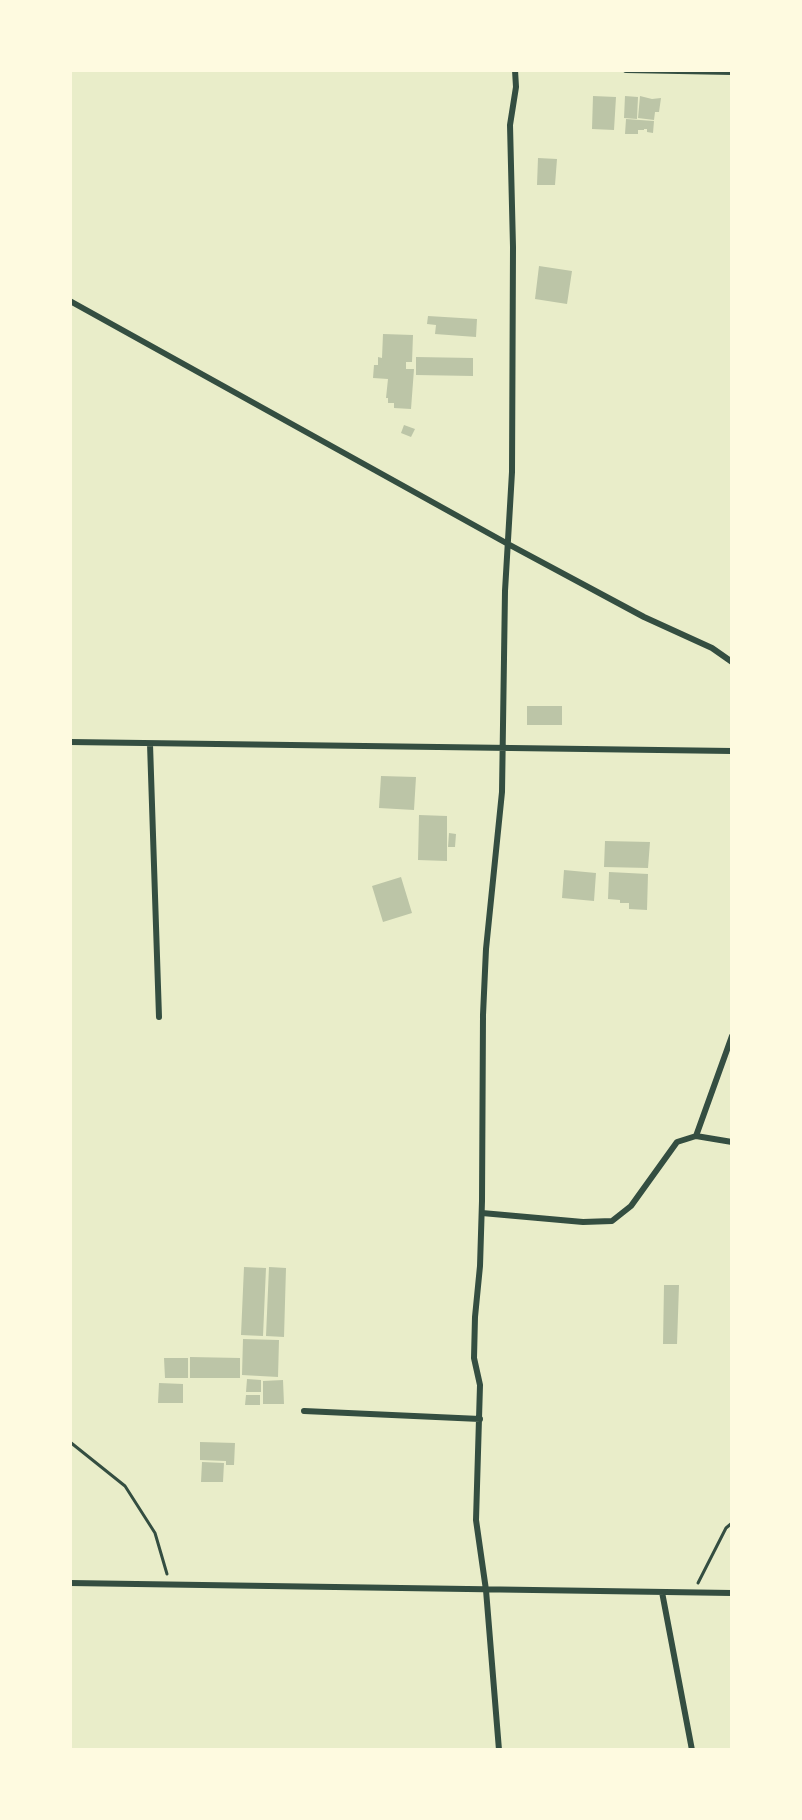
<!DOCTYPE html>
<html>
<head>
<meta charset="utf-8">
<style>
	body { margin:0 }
	#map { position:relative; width:802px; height:1820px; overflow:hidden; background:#e9edc9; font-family:Montserrat,sans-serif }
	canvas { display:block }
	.frame { position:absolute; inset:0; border:72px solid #fefae0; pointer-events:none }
</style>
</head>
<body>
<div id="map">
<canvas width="802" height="1820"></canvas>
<div class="frame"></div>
</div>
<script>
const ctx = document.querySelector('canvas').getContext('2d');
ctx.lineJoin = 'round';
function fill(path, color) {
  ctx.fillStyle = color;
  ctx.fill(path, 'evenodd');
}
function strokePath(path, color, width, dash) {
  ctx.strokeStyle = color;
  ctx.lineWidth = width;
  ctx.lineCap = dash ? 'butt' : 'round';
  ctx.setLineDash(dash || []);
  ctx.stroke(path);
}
fill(new Path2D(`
	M593 96 616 97 614 130 592 129Z
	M625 96 638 97 637 119 624 118Z
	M640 96 652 99 661 98 659 112H655L654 120 638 118Z
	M626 119 654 121 653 133 647 132V129H644V130H638V134H625Z
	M538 158 557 159 555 185H537Z
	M539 266 572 271 567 304 535 299Z
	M428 316 477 319 476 337 435 334 436 325 427 324Z
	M383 334 413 335 412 362H406V369H414L411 409 394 408V403H388V398H386L388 379 373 378 374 365H378V357L382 358Z
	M416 357 473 358V376L416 375Z
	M404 425 415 429 411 437 401 433Z
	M527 706H562V725H527Z
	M381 776 416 777 414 810 379 808Z
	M419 815 447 816V861L418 860Z
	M449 833 456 834 455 847H448Z
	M605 841 650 842 648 868 604 867Z
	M564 870 596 873 594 901 562 898Z
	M609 872 648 874 647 910 629 909V903H620V900L608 899Z
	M401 877 412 913 383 922 372 886Z
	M244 1267 266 1268 263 1336 241 1335Z
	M269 1267 286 1268 284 1337 266 1336Z
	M664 1285H679L677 1344H663Z
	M243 1339 279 1340 278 1377 242 1375Z
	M190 1357 240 1358V1378H190Z
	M164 1358H188V1378H165Z
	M247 1379 261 1380V1392H246Z
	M283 1380 284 1404H263V1381Z
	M159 1383 183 1384V1403H158Z
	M246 1395H260V1405H245Z
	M200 1442 235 1443 234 1465H226V1461L200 1460Z
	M202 1462 224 1463 223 1482H201Z`), '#bcc5a7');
strokePath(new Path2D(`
	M70 1442 125 1486 155 1533 167 1574
	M698 1583 726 1528 732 1523`), '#344e41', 3);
strokePath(new Path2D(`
	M626 70 732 72
	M70 301 508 544 644 617 712 648 732 662
	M70 742 732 751
	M150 744 159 1017
	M696 1136 732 1036
	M482 1213 583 1222 612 1221 631 1206 677 1142 696 1136 732 1142
	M304 1411 480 1419
	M70 1583 732 1593
	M662 1592 692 1750
	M499 1750 486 1590 476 1520 480 1385 474 1358 475 1317 480 1266 482 1201 483 1015 486 949 502 792 505 591 512 472 513 247 510 125 516 87 515 70`), '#344e41', 6);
</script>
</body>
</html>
